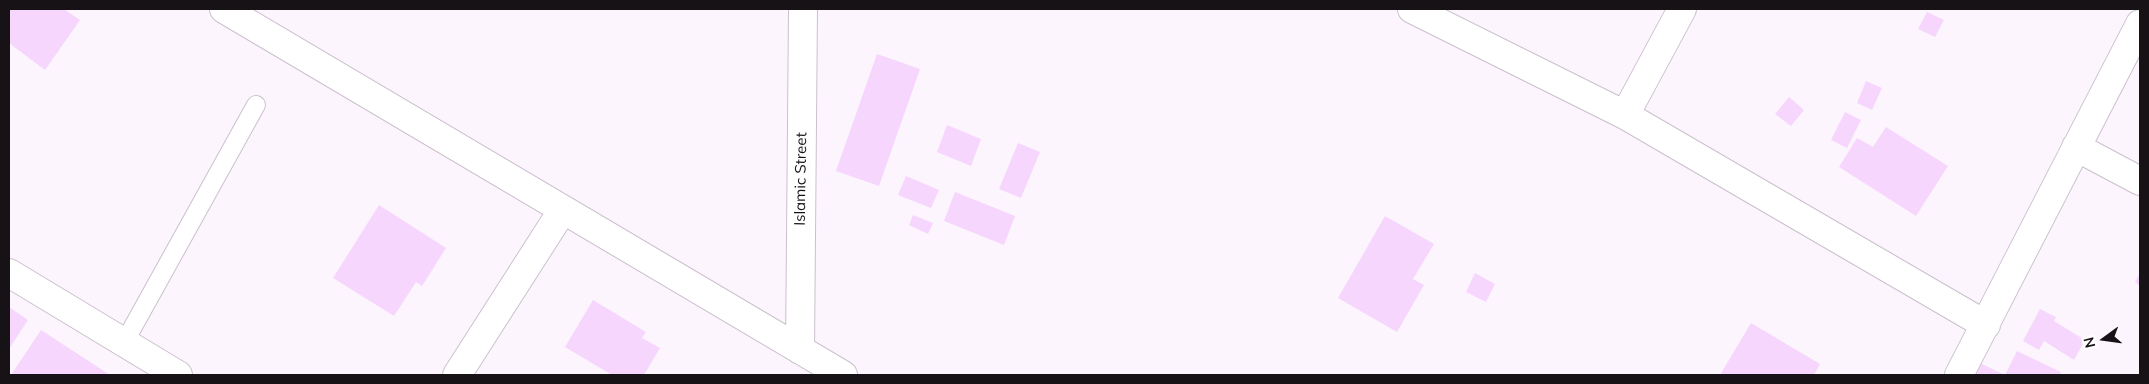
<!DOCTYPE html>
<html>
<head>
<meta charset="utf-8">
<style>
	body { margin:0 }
	#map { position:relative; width:2149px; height:384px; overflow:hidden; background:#fcf5fe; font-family:Mulish,sans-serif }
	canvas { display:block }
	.frame { position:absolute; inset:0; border:10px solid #161216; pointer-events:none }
	.north { position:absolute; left:2079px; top:314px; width:50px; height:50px; -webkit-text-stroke:4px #fff; paint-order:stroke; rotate:256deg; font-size:14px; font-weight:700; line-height:20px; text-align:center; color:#161216 }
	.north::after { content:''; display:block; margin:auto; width:18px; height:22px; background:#161216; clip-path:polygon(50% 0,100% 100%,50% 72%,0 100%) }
</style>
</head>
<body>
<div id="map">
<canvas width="2149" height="384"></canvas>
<div class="frame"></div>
<div class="north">N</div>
</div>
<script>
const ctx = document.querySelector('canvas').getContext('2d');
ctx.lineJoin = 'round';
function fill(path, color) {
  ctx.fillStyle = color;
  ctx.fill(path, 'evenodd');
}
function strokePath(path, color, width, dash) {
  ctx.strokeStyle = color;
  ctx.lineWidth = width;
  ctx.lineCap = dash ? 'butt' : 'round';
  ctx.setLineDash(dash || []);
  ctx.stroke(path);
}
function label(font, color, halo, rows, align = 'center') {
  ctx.font = font + ' Mulish,sans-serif';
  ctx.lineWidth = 4;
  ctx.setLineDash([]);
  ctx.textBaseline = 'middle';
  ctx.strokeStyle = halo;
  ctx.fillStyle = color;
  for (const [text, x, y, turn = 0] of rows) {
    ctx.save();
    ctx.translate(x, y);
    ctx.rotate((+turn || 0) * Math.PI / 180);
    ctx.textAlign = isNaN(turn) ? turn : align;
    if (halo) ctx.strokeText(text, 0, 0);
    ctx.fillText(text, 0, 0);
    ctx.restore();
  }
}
fill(new Path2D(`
	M9 9H64L80 20 45 70 9 43Z
	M1927 12 1944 20 1935 37 1918 29Z
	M877 54 920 69 879 186 836 171Z
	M1866 81 1882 88 1872 110 1857 103Z
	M1789 97 1804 110 1791 126 1775 114Z
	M1845 112 1861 120 1847 148 1831 140Z
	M947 125 981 139 971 166 937 152Z
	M1886 127 1948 166 1916 216 1839 167 1857 138 1873 147Z
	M1018 143 1040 152 1021 198 999 189Z
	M906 176 939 190 931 208 898 195Z
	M955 192 1015 216 1004 245 944 221Z
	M379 205 446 248 422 286 416 282 394 316 333 278Z
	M913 215 933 223 928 234 909 225Z
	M1385 216 1434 244 1413 279 1424 285 1397 332 1338 298Z
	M1475 273 1495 284 1486 302 1466 292Z
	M2140 273V286L2135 282Z
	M593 300 646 332 642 338 660 348 644 375H612L565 347Z
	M9 307 28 320 9 349Z
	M2040 309 2056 317 2054 321 2085 340 2074 360 2044 341 2039 350 2023 341Z
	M1751 323 1820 364 1814 375H1720Z
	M41 330 110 375H11Z
	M2017 351 2061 372 2060 375H1973L1980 363 2005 375Z`), '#f6d6fc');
const lane = new Path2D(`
	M124 343 256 105`);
const street = new Path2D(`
	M224 9 843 375
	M1412 9 1625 115 1986 325
	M1625 115 1682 9
	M2076 147 2140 181
	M9 273 178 375
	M800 350 803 9
	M457 375 562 211
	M1959 375 2140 24`);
strokePath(lane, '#cbc0cd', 20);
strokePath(street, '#cbc0cd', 30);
strokePath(lane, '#fff', 18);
strokePath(street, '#fff', 28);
label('15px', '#161216', '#fff', [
	["Islamic Street",801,179,-89]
]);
</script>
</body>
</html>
